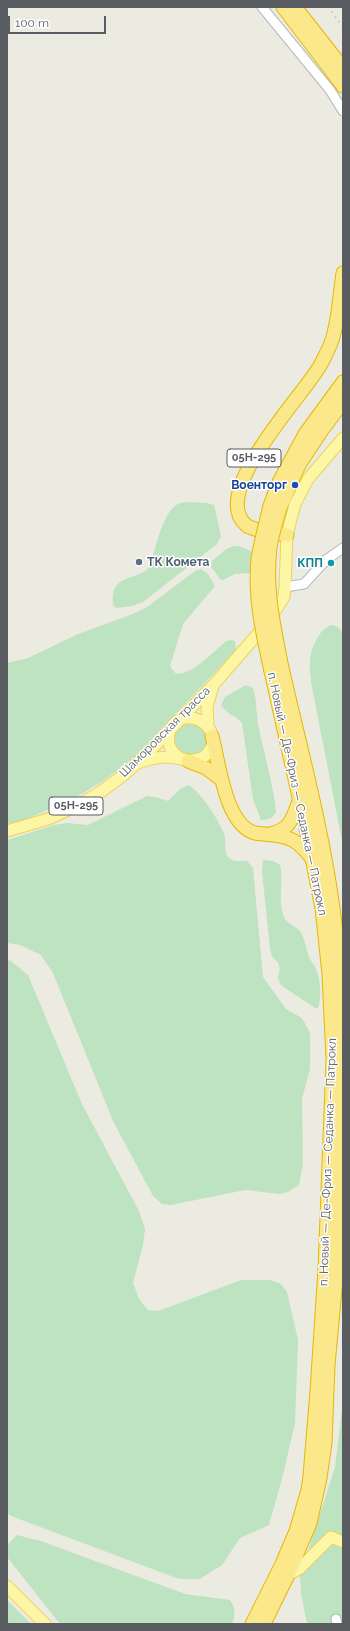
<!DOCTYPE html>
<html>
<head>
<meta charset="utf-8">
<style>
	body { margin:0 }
	#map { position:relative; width:350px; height:1631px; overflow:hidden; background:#ecebe1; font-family:Raleway,sans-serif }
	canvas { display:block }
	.frame { position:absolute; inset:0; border:8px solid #595c61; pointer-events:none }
	.scale { position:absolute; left:8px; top:16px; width:98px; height:18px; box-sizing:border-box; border:2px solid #595c61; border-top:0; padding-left:5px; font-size:12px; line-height:14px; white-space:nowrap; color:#595c61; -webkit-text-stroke:3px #fff; paint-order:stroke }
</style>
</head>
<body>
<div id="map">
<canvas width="350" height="1631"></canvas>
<div class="frame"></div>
<div class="scale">100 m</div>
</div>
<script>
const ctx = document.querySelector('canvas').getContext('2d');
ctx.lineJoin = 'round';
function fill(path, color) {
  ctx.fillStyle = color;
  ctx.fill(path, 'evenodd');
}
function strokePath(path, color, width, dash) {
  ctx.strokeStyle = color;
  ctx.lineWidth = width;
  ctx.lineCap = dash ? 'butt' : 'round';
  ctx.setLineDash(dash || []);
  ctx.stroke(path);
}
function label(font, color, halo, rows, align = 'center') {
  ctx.font = font + ' Raleway,sans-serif';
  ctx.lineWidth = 3;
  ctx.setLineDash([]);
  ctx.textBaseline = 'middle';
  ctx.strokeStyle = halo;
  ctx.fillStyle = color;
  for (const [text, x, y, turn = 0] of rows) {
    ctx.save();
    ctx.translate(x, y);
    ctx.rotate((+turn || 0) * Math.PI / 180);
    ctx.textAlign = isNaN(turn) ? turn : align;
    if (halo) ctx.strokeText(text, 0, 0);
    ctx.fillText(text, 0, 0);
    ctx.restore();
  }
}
fill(new Path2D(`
	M207 503 214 505 221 536 217 544 143 602 132 606 116 608 113 605C110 574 133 581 148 569 156 552 161 513 178 504 185 501 199 503 207 503Z
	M234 546H239L255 553 252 573 235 574 223 580H221L211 567 212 561 226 549Z
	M201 569 208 574 215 586 183 624 170 666 175 673C191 677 214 651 226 641L232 640 235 641 236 650 133 759 103 781 78 796 25 820 7 825V663L28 658 78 634 133 614 147 607 195 571Z
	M333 625 338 627 343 633V846L311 682C311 676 309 669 310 663 310 650 319 627 333 625Z
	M246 685 253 688C257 700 256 712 258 724 264 754 273 782 276 812 273 818 268 820 261 820L253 799 242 723C234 714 227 715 221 705L225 697Z
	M173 739a17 17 0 1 1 34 0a17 17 0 1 1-34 0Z
	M188 785C201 791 219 821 224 834 227 842 223 853 229 858 233 862 242 861 247 861L253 868 263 977 286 1009 302 1018 310 1033V1069L302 1099 303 1164 299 1185 288 1192 280 1194 245 1190 171 1205 162 1204 153 1196 113 1121 53 973 41 955 20 945 7 943V840L54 825 67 823 88 825 147 796 155 797 168 801 180 789Z
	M263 860 273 861 280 865C284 881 278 898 283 914 286 925 294 924 300 931 305 938 306 949 309 957 311 962 315 966 317 971 320 981 322 998 318 1008H315L282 986C274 975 282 973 279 965 278 961 275 960 273 958 271 955 271 951 270 948L262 872Z
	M7 960 11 961 28 975 82 1104 139 1211 145 1229 143 1245 133 1283 139 1299 148 1310 158 1311 241 1280H270L281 1284 287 1292 298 1340 295 1423 283 1475 269 1525 240 1538 222 1565 200 1579H179L11 1516 7 1513Z
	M343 1401V1624H307L301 1593 300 1576 335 1467Z
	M17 1535 41 1541 185 1594 230 1600C235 1608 236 1615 232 1624H60L7 1557V1545Z
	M7 1600 31 1624H7Z`), '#bde3c1');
const minor = new Path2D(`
	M262 7 330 90 343 111
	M285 587 304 584 326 560 343 548
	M336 1619 337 1624`);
const major = new Path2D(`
	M208 726 207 707 213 686
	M138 763C148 759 158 757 169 757 182 758 196 765 207 754 222 737 205 715 185 718 172 720 165 735 170 747 172 752 176 755 180 758
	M7 831 48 819 77 806 102 791 121 777 145 756 216 682 268 622 284 597 285 587 287 535 295 504 308 479 343 438
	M288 1575 299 1569 331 1537 343 1542
	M7 1586 45 1624`);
const highway = new Path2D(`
	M283 7 343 86
	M295 7 343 68
	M270 506 279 482 305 434 343 382
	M280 508 299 465 322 430 343 402
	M287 535C277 533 253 531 246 525 208 492 305 394 321 364 326 354 332 344 334 333 339 314 340 293 343 273
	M282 668C300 747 322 827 333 908 340 958 341 1008 343 1059
	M212 736C219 762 225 825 255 833 261 834 267 834 273 835 293 837 299 843 311 857
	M188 761 206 768 222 780
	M270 834C291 829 292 819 299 801
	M252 1624 282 1564 296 1531 308 1490 310 1476 317 1391 325 1269 333 1060 329 974 322 908 307 833 271 671
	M264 1624 288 1575 310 1523 320 1478 325 1443 328 1365 337 1268 343 1062`);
strokePath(minor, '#b6b8bd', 11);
strokePath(major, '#edd259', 13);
strokePath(highway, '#e6b706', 15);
strokePath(minor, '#fff', 9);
strokePath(major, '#fdf7a5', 11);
strokePath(highway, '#fae88a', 13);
strokePath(new Path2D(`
	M328 7 343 27`), '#b2b3b3', 2, [1, 5]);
const highwayBridge = new Path2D(`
	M270 506C266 523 261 541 258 559 254 597 263 635 271 671
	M280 508C276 521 272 534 270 548 265 589 274 627 282 668`);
strokePath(highwayBridge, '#e6b706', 15, []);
strokePath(highwayBridge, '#fae88a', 13);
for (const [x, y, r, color] of [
	[295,485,4,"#1a4fb4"],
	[139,562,4,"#5c6f8a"],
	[331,563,4,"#0f9aa8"]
]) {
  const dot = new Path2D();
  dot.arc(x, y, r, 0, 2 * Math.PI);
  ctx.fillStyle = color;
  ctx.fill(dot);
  strokePath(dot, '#fff', 1.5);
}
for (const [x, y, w] of [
	[254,458,54],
	[76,806,54]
]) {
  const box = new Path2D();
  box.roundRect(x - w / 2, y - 9, w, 18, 3);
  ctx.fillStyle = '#fff';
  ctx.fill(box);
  strokePath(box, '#595c61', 1);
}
label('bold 11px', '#595c61', null, [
	["05Н-295",254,458],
	["05Н-295",76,806]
]);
label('bold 12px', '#164399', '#fff', [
	["Военторг",287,485]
], 'right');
label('bold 12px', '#4e5e75', '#fff', [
	["ТК Комета",147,562]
], 'left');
label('bold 12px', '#0d838f', '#fff', [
	["КПП",323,563]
], 'right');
label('12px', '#595c61', '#fff', [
	["Шаморовская трасса",165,732,-45],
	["п. Новый — Де-Фриз — Седанка — Патрокл",297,794,78],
	["п. Новый — Де-Фриз — Седанка — Патрокл",328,1162,-88]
]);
</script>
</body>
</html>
